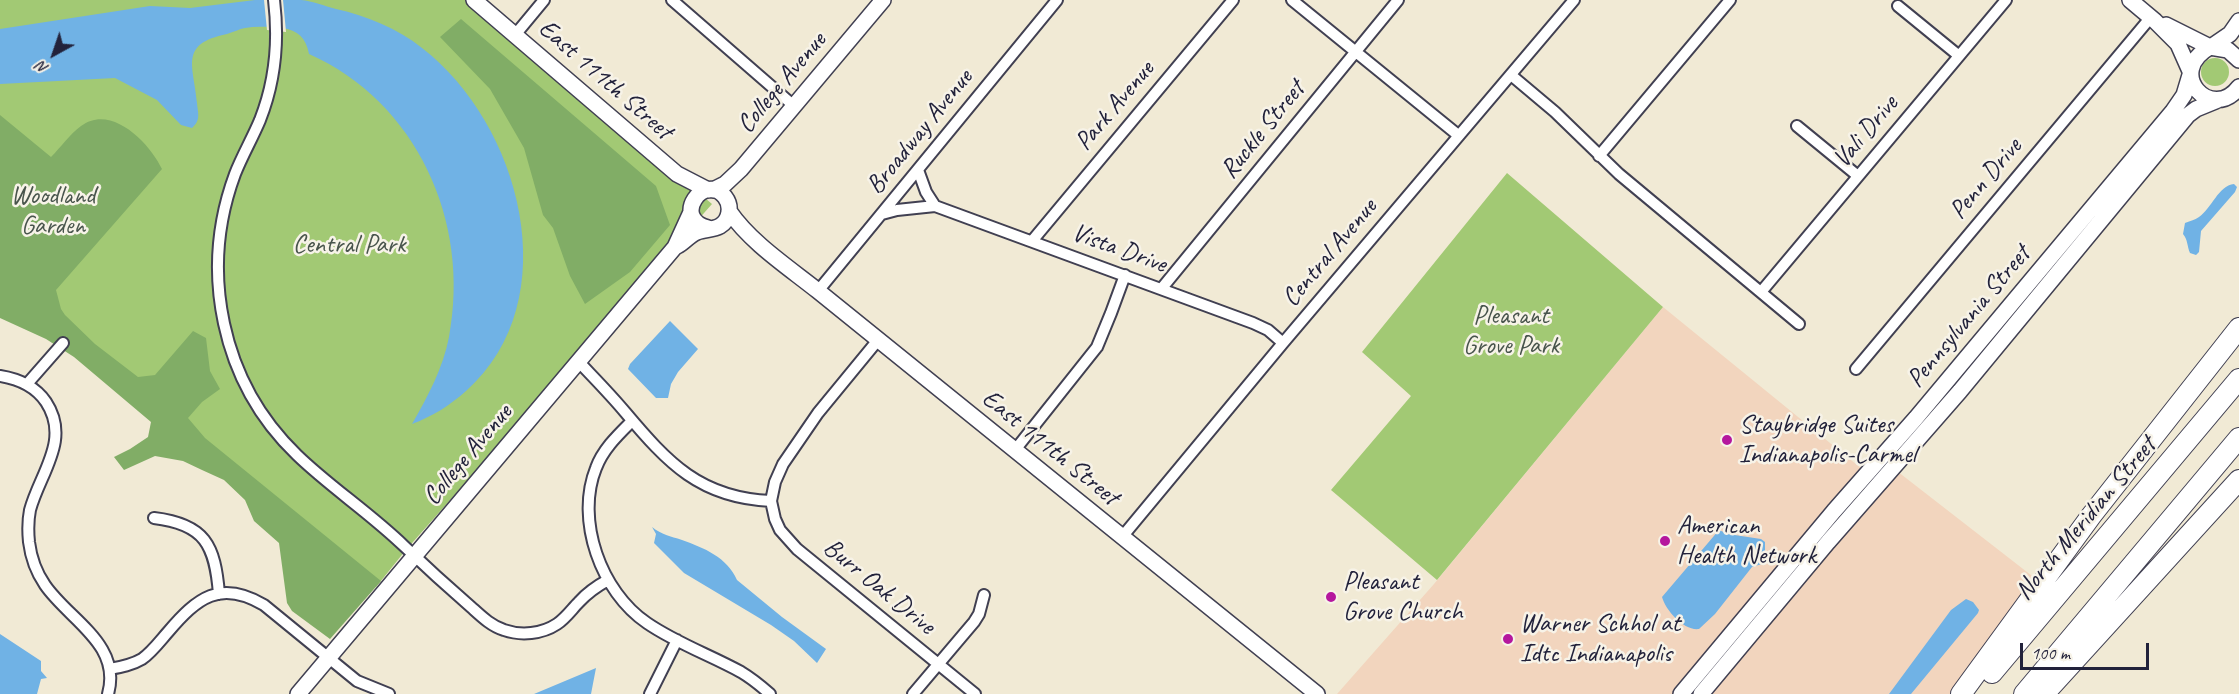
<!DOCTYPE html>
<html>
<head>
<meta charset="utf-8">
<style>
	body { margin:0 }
	#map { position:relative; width:2239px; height:694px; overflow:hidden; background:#f1ead5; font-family:Caveat,sans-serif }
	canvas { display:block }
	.north { position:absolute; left:24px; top:24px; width:60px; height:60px; -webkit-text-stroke:4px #f7f3e8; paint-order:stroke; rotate:220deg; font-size:16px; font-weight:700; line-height:24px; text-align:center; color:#22223b }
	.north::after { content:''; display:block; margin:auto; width:21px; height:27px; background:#22223b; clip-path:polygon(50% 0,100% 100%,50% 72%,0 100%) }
	.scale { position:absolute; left:2020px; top:643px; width:129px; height:27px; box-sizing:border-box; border:3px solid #22223b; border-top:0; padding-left:8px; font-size:18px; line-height:21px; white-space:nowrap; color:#22223b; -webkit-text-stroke:4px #f7f3e8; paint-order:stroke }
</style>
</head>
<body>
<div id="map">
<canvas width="2239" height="694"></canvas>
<div class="north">N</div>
<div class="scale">100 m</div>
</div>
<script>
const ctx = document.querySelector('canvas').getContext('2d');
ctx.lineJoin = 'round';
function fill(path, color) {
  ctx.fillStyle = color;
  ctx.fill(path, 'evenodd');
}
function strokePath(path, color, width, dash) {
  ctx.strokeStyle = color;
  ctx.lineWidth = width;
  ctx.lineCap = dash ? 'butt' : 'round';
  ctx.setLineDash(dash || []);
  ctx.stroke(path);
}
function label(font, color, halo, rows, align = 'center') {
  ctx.font = font + ' Caveat,sans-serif';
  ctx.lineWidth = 5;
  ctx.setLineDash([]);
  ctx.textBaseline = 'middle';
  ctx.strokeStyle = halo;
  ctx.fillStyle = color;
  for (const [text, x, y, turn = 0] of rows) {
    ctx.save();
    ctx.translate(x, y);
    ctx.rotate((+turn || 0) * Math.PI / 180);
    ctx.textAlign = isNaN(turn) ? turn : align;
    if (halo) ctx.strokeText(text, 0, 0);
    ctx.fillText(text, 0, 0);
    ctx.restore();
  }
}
fill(new Path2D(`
	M1663 307 1862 469 1875 454 2036 579 1952 694H1337L1434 584Z`), '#f2d5be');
fill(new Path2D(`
	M0 0H471L712 204 405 551 376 587 0 270Z
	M2201 72a14 14 0 1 1 28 0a14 14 0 1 1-28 0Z
	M1507 173 1663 307 1437 580 1331 490 1411 396 1362 352Z`), '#a2c974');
fill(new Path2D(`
	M461 19 656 186 670 225 630 272 585 304 570 276 553 228 543 215 524 148 490 89 440 37Z
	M0 115 51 157C61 147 70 134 81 126 111 103 150 143 162 169L56 290 61 309 65 315 95 344 138 377 155 375 193 331 206 338 210 371 220 389 202 402 188 418 205 438 381 581 330 639 292 611 287 603 279 543 254 521 245 500 224 480 202 470 183 461 155 456 124 470 114 457 130 449 148 437 151 422 74 357 46 339 0 318Z`), '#81ad66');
fill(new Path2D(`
	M255 0C270 0 286 0 301 0 313 1 324 6 336 9 367 16 397 28 422 48 520 123 569 300 466 391 449 406 433 416 412 424 428 396 443 368 449 337 471 222 417 102 309 54 306 38 298 30 282 28 269 27 257 26 245 28 239 29 234 32 227 34 178 44 194 66 197 103 198 114 201 120 192 128L181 125 157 100 115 78 0 84V29L150 6 190 8Z
	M2234 184 2237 187 2235 192 2201 231 2199 252 2196 255 2190 253C2187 246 2188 240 2183 234L2185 223C2189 221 2195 220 2199 217 2212 208 2218 186 2234 184Z
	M670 321 698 349 678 372 671 384 668 398H656L628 369 630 364Z
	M652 527C662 535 670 536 682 540 704 548 727 557 737 580L782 617 826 649 817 663 794 641 771 625 684 573 654 543 656 534Z
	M1719 530 1728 534 1761 539 1765 542V563L1752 567 1715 614 1699 629C1684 631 1666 611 1662 597Z
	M1966 599 1973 602 1979 610 1978 613 1911 694H1889L1951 610Z
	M0 634 41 661V671L47 678 41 679 37 694H0Z
	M596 668 591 694H534Z`), '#70b2e5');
fill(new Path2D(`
	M264 0H283L286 32 267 30Z`), '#f1ead5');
const street = new Path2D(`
	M274 0C279 41 275 82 260 120 252 139 242 156 235 174 199 271 221 382 297 455 330 487 370 513 404 546 426 567 448 587 471 607 481 616 491 626 504 630 521 636 542 634 557 624 566 618 572 609 579 602 588 592 597 586 608 580
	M672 0 794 106
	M1292 0 1458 135
	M1898 6 1958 55
	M515 35 544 0
	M1511 75 1555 112 1619 174 1799 324
	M1797 126 1858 176
	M1599 156 1730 0
	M918 170 926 192 935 206
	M882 214 897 210 935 206 1253 323 1268 330 1283 343
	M1032 241 1233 0
	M1162 288 1398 0
	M818 291 1057 0
	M1761 292 2006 0
	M878 340 818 413 783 464 775 482 771 501 775 519 780 530 797 549 975 694
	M578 361C594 378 610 394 625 412 668 463 700 498 771 501
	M1856 369 2151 17
	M0 376C19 379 35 386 46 402 71 440 40 473 30 510 28 520 28 532 29 542 31 558 36 572 45 585 69 620 122 644 108 694
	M27 384 63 343
	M632 421C618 435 603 449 596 468 575 520 601 592 647 623 676 643 710 655 741 672 751 678 761 686 770 694
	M1015 450 1097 347 1111 313 1125 275
	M154 518C205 524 215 545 219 594
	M1122 537 1283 343 1574 0
	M110 669C121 667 132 665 142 659 152 652 160 641 168 632 197 598 220 579 264 605L357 681 389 694
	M650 694 677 640
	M913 694 974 622 979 614 984 595`);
const secondary = new Path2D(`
	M474 0 677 174 708 190
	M2130 0 2155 21 2178 44 2190 71
	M2166 25 2210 47
	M2211 47 2230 34 2239 21
	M2239 60 2228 50 2210 47C2164 73 2212 123 2239 87
	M713 190 725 184 741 169 883 0
	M729 211C751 243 788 267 818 291L1317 694
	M677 246C685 242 689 235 697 232 704 229 713 230 720 226 730 220 732 206 725 197 705 171 670 218 708 228
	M298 694 675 247 691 212
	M1681 694 1834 511 1916 418 2173 111 2184 95 2190 75
	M1701 694 1828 542 1960 391 2188 115 2196 109 2218 100`);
const highway = new Path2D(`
	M1992 673 2239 379
	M1961 694 2091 516 2239 328
	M2024 694 2239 438
	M2044 694 2239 480`);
strokePath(street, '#414052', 14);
strokePath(secondary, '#414052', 18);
strokePath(highway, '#414052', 22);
strokePath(street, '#fff', 10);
strokePath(secondary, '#fff', 15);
strokePath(highway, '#fff', 20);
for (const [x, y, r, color] of [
	[1727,440,6,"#b5179e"],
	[1665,541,6,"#b5179e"],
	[1331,597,6,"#b5179e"],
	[1508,639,6,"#b5179e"]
]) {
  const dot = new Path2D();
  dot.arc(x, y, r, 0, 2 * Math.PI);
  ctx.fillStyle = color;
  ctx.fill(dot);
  strokePath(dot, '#f7f3e8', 2);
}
label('26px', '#22223b', '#f7f3e8', [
	["East 111th Street",605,80,41],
	["College Avenue",782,83,-50],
	["Park Avenue",1115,106,-50],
	["Ruckle Street",1263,130,-51],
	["Broadway Avenue",920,132,-51],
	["Vali Drive",1866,132,-50],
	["Penn Drive",1986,179,-50],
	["Vista Drive",1119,249,20],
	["Central Avenue",1330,253,-50],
	["Pennsylvania Street",1969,317,-50],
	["East 111th Street",1050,448,39],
	["College Avenue",468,455,-50],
	["North Meridian Street",2086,519,-50],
	["Burr Oak Drive",879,587,39]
]);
label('26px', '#48544c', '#f7f3e8', [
	["Woodland",53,196],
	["Garden",53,226],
	["Central Park",349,245],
	["Pleasant",1511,316],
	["Grove Park",1511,346]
]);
label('26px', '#22223b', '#f7f3e8', [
	["Staybridge Suites",1739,425],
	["Indianapolis-Carmel",1739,455],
	["American",1677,526],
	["Health Network",1677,556],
	["Pleasant",1343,582],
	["Grove Church",1343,612],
	["Warner Schhol at",1520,624],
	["Idtc Indianapolis",1520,654]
], 'left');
</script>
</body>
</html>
